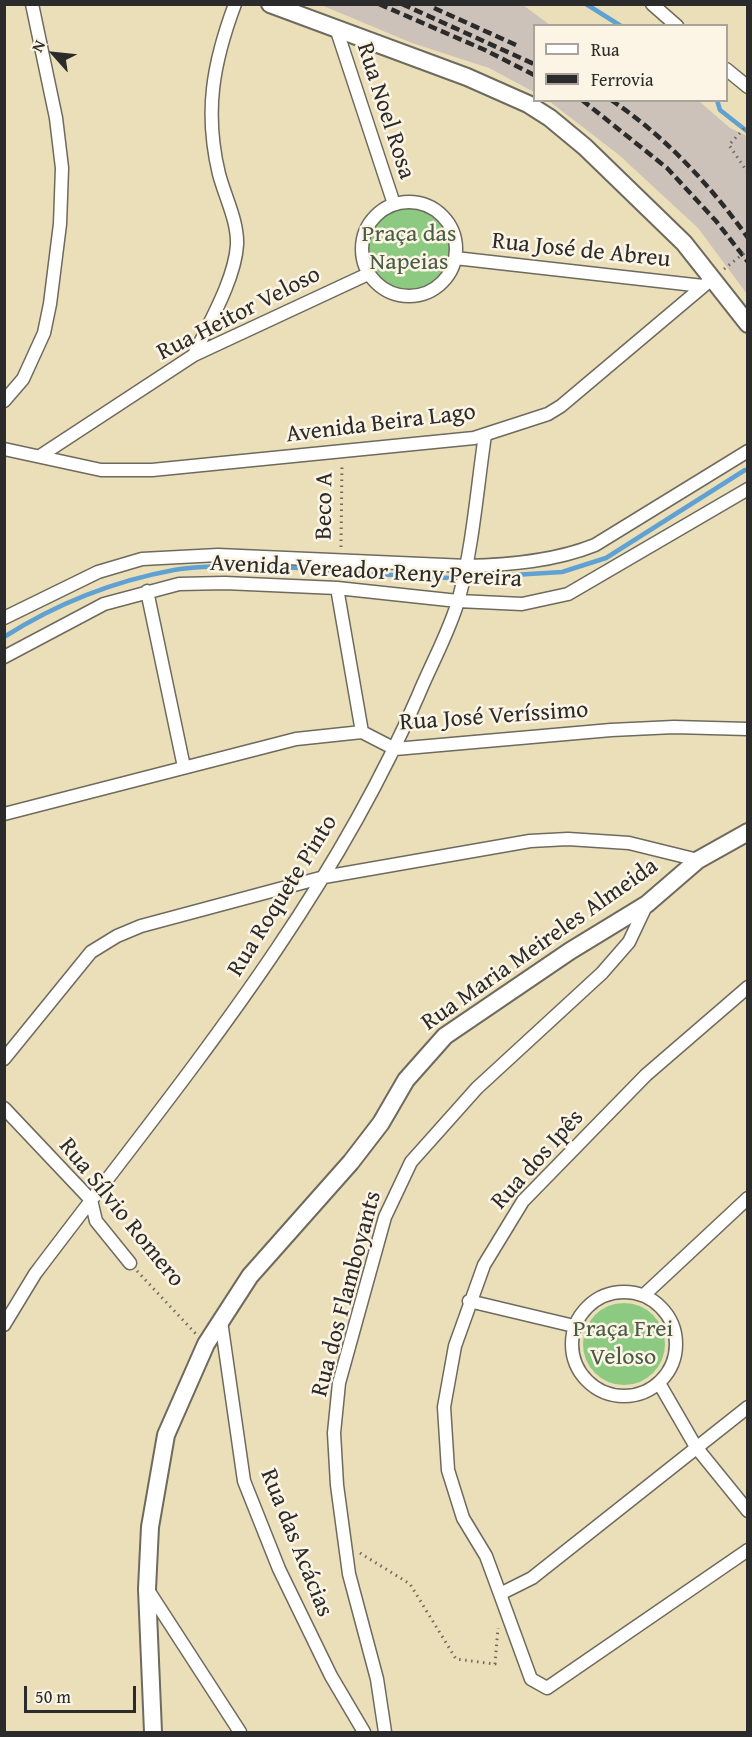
<!DOCTYPE html>
<html>
<head>
<meta charset="utf-8">
<style>
	body { margin:0 }
	#map { position:relative; width:752px; height:1737px; overflow:hidden; background:#ebdfba; font-family:"Gentium Book Plus",serif }
	canvas { display:block }
	.frame { position:absolute; inset:0; border:6px solid #2b2b2b; pointer-events:none }
	.legend { position:absolute; left:533px; top:24px; width:195px; height:78px; box-sizing:border-box; background:#fcf5e5; border:2px solid #a8a49b; margin:0; padding:8px 10px; list-style:none; font-size:18px; color:#2b2b2b }
	.legend li { display:flex; align-items:center; gap:12px; height:30px }
	.legend b { width:30px; border:2px solid #a8a49b }
	.north { position:absolute; left:24px; top:24px; width:60px; height:60px; -webkit-text-stroke:4px #fcf5e5; paint-order:stroke; rotate:297deg; font-size:16px; font-weight:700; line-height:24px; text-align:center; color:#2b2b2b }
	.north::after { content:''; display:block; margin:auto; width:21px; height:27px; background:#2b2b2b; clip-path:polygon(50% 0,100% 100%,50% 72%,0 100%) }
	.scale { position:absolute; left:24px; top:1686px; width:112px; height:27px; box-sizing:border-box; border:3px solid #2b2b2b; border-top:0; padding-left:8px; font-size:18px; line-height:21px; white-space:nowrap; color:#2b2b2b; -webkit-text-stroke:4px #fcf5e5; paint-order:stroke }
</style>
</head>
<body>
<div id="map">
<canvas width="752" height="1737"></canvas>
<div class="frame"></div>
<ul class="legend">
<li><b style="height:8px;background:#fff"></b>Rua</li>
<li><b style="height:8px;background:#2b2b2b"></b>Ferrovia</li>
</ul>
<div class="north">N</div>
<div class="scale">50 m</div>
</div>
<script>
const ctx = document.querySelector('canvas').getContext('2d');
ctx.lineJoin = 'round';
function fill(path, color) {
  ctx.fillStyle = color;
  ctx.fill(path, 'evenodd');
}
function strokePath(path, color, width, dash) {
  ctx.strokeStyle = color;
  ctx.lineWidth = width;
  ctx.lineCap = dash ? 'butt' : 'round';
  ctx.setLineDash(dash || []);
  ctx.stroke(path);
}
function label(font, color, halo, rows, align = 'center') {
  ctx.font = font + ' "Gentium Book Plus",serif';
  ctx.lineWidth = 5;
  ctx.setLineDash([]);
  ctx.textBaseline = 'middle';
  ctx.strokeStyle = halo;
  ctx.fillStyle = color;
  for (const [text, x, y, turn = 0] of rows) {
    ctx.save();
    ctx.translate(x, y);
    ctx.rotate((+turn || 0) * Math.PI / 180);
    ctx.textAlign = isNaN(turn) ? turn : align;
    if (halo) ctx.strokeText(text, 0, 0);
    ctx.fillText(text, 0, 0);
    ctx.restore();
  }
}
fill(new Path2D(`
	M321 5H523L550 25 534 26V92L489 68 412 43Z
	M549 101H699L730 128 747 136V294L698 228 619 155Z`), '#ccc2b9');
fill(new Path2D(`
	M365 249a44 44 0 1 1 88 0a44 44 0 1 1-88 0Z
	M583 1344a41 41 0 1 1 82 0a41 41 0 1 1-82 0Z`), '#8cca81');
strokePath(new Path2D(`
	M586 4 621 26
	M717 100 720 110 748 132
	M480 577 562 572 606 558 745 470
	M4 637C56 604 114 581 174 570 197 566 220 566 243 566 313 566 383 577 453 578`), '#5fa1d2', 4.5);
const street = new Path2D(`
	M652 4 677 26
	M337 31 394 204
	M726 69 748 87
	M362 249a47 47 0 1 1 94 0a47 47 0 1 1-94 0Z
	M455 258 703 286
	M194 355C209 323 235 279 237 245 238 221 225 197 219 174 204 112 213 63 235 4
	M4 401 23 379 44 333 50 304 60 224 62 168 56 118 32 4
	M4 449 101 470H152L474 438 548 414 561 406 713 278
	M40 456 194 355 368 274
	M337 588 362 732
	M147 591 184 767
	M4 618 98 572 142 559 218 555 467 566C510 565 555 561 595 545L748 451
	M4 657 104 604 179 584 225 583 337 588 458 601 522 604 568 594 748 489
	M4 814 296 739 362 732 395 749 611 730 674 727 748 729
	M748 987 646 1075 523 1201 484 1265 455 1346 444 1407 448 1470 463 1518 486 1556 500 1594 532 1578 748 1407
	M4 1059 91 952 117 936 141 926 324 877 530 841 568 839 629 843 698 860
	M4 1108 91 1200 96 1221 130 1263
	M572 1344a52 52 0 1 1 104 0a52 52 0 1 1-104 0Z
	M644 1295 748 1198
	M469 1301 574 1326
	M221 1321 244 1481 279 1569 331 1676 364 1732
	M4 1325 35 1274C175 1088 325 912 418 696 431 664 450 631 459 598 473 545 477 489 485 435
	M659 1383 696 1447 748 1511
	M148 1590 240 1732
	M500 1594 531 1679 547 1688 748 1550
	M385 1732 377 1679 349 1574 337 1485 334 1433 339 1383 385 1217 411 1162 477 1088 602 973 629 942 647 904`);
const secondary = new Path2D(`
	M270 4 467 77 528 104 550 118 585 147 684 243 748 324
	M153 1732 147 1589 150 1527 166 1435 206 1344 250 1276 351 1162 381 1123 406 1080 445 1036 570 951 647 904 698 860 748 832`);
strokePath(street, '#6e6a5d', 15);
strokePath(secondary, '#6e6a5d', 20);
strokePath(new Path2D(`
	M748 124 729 145 748 173
	M341 547 342 463
	M137 1271 196 1334
	M360 1553 410 1584 456 1659 495 1664 498 1628`), '#6e6a5d', 3, [1.5, 4.5]);
strokePath(street, '#fff', 12);
strokePath(secondary, '#fff', 16);
strokePath(new Path2D(`
	M379 4 485 50 534 75
	M402 4 534 64
	M434 8 516 45
	M582 100 667 168 716 221 748 262
	M611 100C665 136 711 186 748 238`), '#2b2b2b', 4.5, [9, 4.5]);
strokePath(new Path2D(`
	M724 269 748 250`), '#6e6a5d', 3, [1.5, 4.5]);
label('24px', '#2b2b2b', '#fcf5e5', [
	["Rua Noel Rosa",385,111,72],
	["Rua José de Abreu",581,251,6],
	["Rua Heitor Veloso",239,314,-27],
	["Avenida Beira Lago",381,424,-7],
	["Beco A",325,506,-89],
	["Avenida Vereador Reny Pereira",366,572,3],
	["Rua José Veríssimo",494,717,-4],
	["Rua Roquete Pinto",283,896,-58],
	["Rua Maria Meireles Almeida",540,945,-35],
	["Rua dos Ipês",538,1160,-48],
	["Rua Sílvio Romero",121,1213,51],
	["Rua dos Flamboyants",347,1294,-75],
	["Rua das Acácias",296,1543,68]
]);
label('24px', '#485b45', '#fcf5e5', [
	["Praça das",409,235],
	["Napeias",409,263],
	["Praça Frei",623,1330],
	["Veloso",623,1358]
]);
</script>
</body>
</html>
